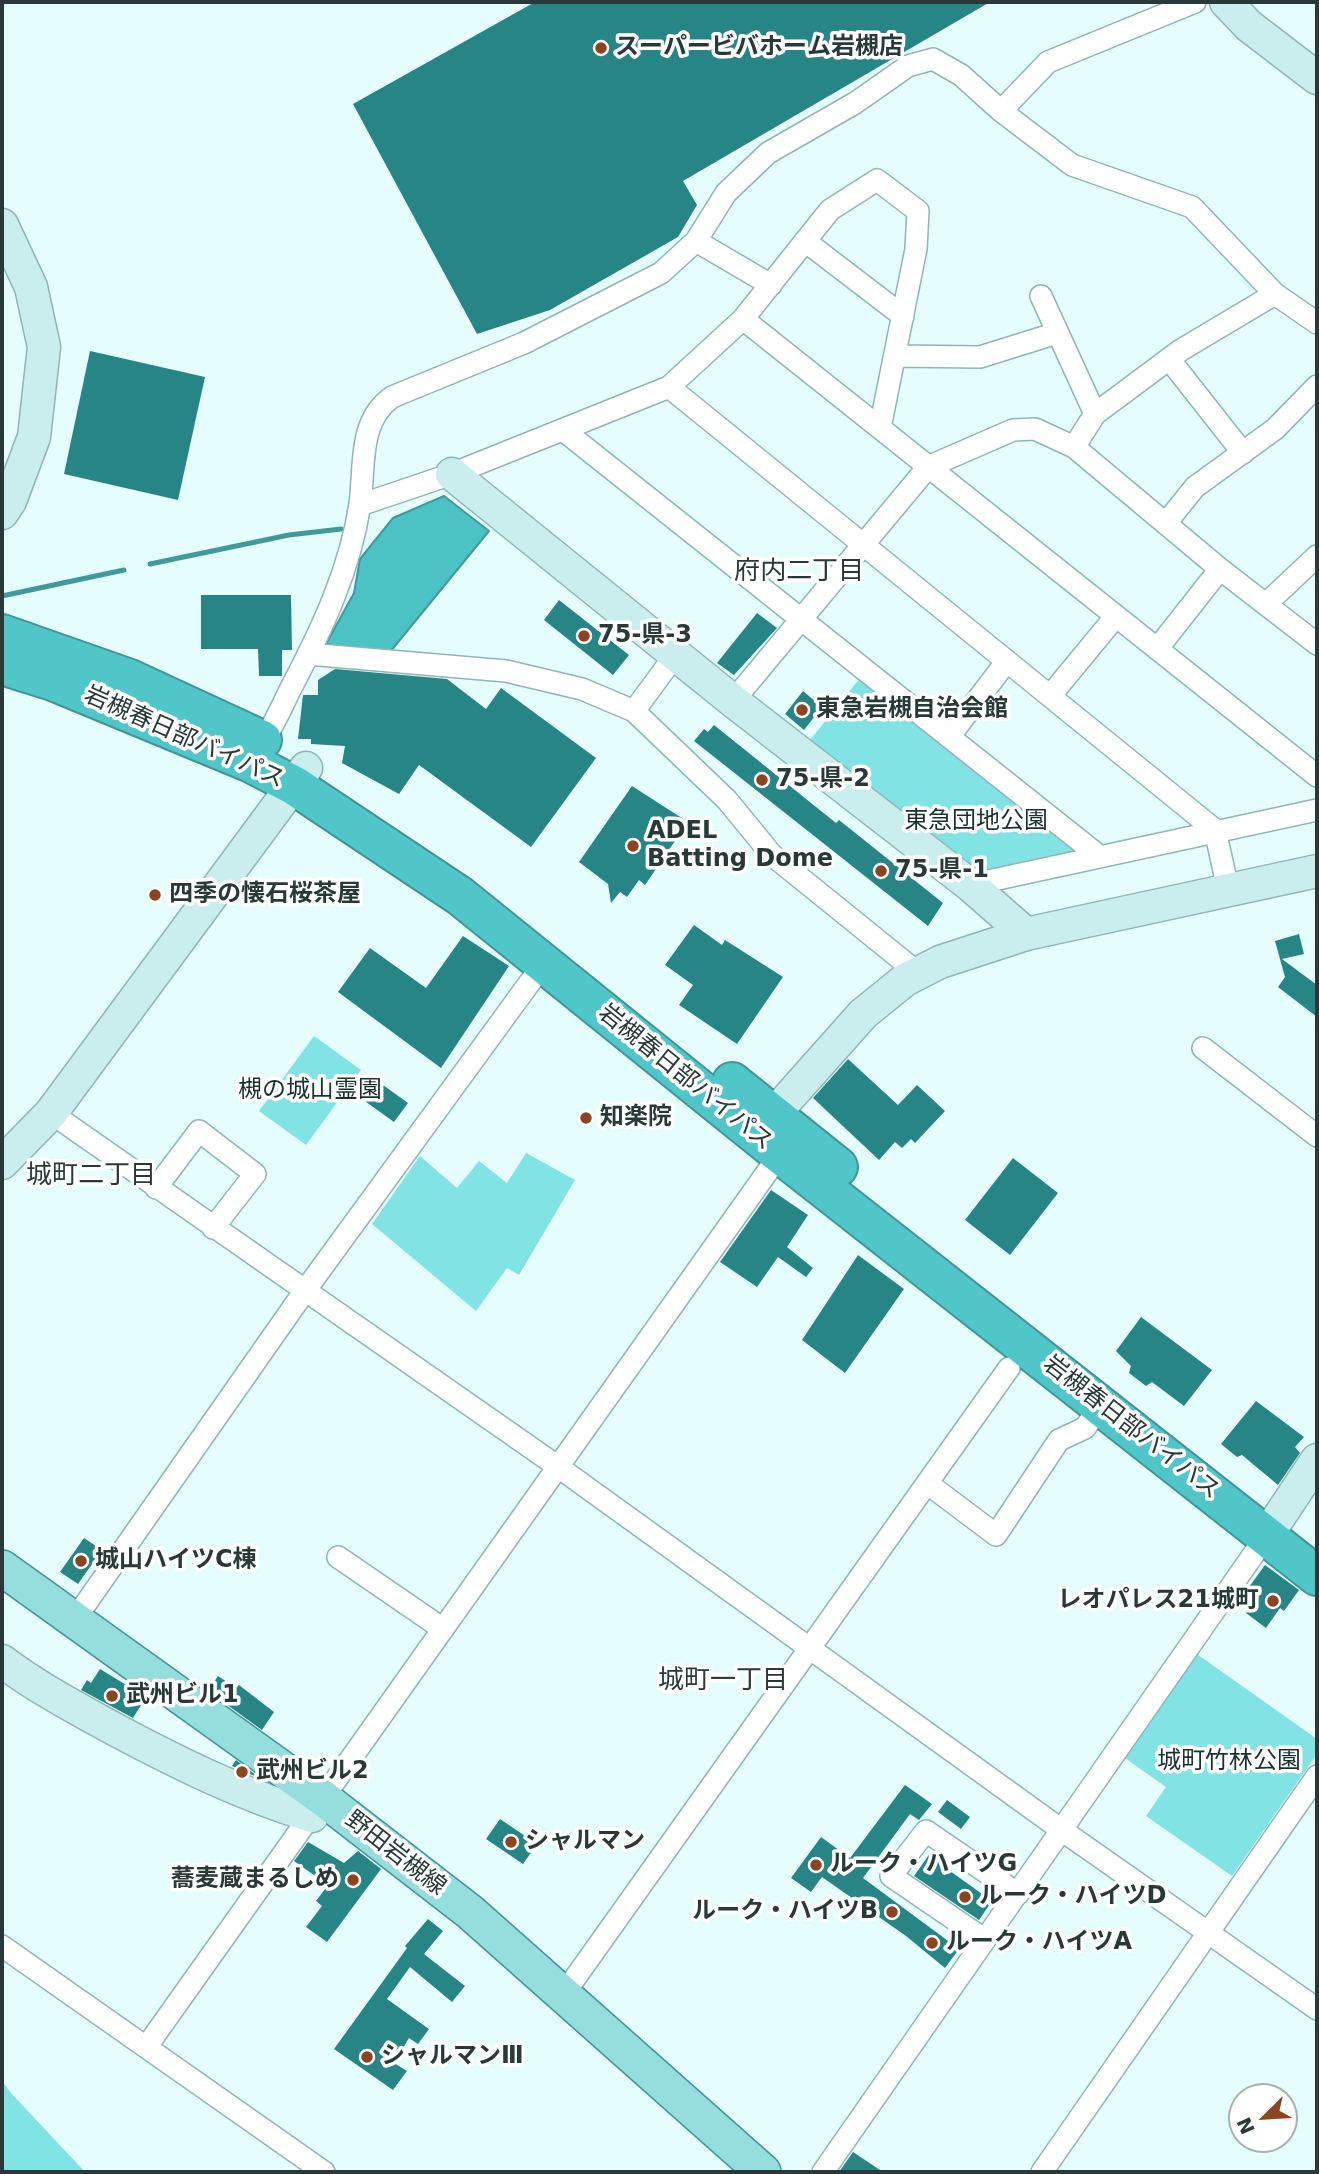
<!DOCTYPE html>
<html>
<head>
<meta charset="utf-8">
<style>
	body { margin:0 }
	#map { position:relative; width:1319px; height:2174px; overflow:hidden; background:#e6fdfd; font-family:"DejaVu Sans",sans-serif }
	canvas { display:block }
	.frame { position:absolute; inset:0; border:4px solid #293939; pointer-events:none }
	.north { position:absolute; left:1228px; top:2083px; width:70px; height:70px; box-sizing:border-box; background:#fff; border:2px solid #a9b0b0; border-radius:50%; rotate:246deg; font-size:19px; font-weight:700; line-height:28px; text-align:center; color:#293939 }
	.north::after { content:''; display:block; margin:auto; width:24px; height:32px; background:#8c4520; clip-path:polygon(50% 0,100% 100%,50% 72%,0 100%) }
</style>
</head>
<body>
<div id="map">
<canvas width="1319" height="2174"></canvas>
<div class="frame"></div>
<div class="north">N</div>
</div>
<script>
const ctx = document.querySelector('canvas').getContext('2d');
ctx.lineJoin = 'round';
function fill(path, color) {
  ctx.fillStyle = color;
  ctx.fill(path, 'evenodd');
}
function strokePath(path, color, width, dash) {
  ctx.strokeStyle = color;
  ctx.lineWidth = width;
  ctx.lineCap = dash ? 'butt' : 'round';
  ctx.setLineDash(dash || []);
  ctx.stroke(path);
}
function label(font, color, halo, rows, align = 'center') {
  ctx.font = font + ' "DejaVu Sans","Noto Sans JP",sans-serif';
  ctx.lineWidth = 7;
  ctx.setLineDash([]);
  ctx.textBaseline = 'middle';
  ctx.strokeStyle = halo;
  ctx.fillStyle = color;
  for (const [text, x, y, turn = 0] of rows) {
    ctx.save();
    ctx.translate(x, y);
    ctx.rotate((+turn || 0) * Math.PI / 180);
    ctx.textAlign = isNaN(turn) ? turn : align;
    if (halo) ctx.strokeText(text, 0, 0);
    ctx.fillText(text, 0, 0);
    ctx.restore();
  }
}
fill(new Path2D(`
	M861 677 1074 848 1073 856 987 874 969 869 810 740Z
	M314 1036 361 1070 306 1145 259 1111Z
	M526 1153 575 1180 519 1275 507 1268 476 1311 372 1224 420 1156 457 1188 479 1161 507 1183Z
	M1194 1652 1317 1739V1754L1232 1876 1146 1816 1166 1787 1122 1756Z
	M2 2081 11 2093 85 2172H2Z`), '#82e3e5');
const water = new Path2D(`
	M444 496 489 531 390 652 326 644 354 593 360 559 393 518Z`);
fill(water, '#4bc3c4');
strokePath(water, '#419a9a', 2);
strokePath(new Path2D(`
	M150 564 289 535 341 529
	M2 596 124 570`), '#419a9a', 5);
fill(new Path2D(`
	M535 2H990L683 181 697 205 678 237 550 310 477 334 353 104Z
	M90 351 205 377 178 500 64 474Z
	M201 595H291L292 650H282V676H259L258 649H201Z
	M559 600 629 655 613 675 544 620Z
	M757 613 777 628 734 675 717 663Z
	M335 669 447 679 486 709 501 688 596 758 531 847 419 765 399 794 342 763 345 746 311 744V739H298L303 695H318V680Z
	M803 691 822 707 804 730 785 714Z
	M714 725 836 823 839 820 943 903 928 926 694 741 704 729 708 732Z
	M632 786 688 822 645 885 639 880 627 897 620 892 611 903 608 884 579 862Z
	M694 925 722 945 725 940 783 977 737 1044 679 1005 693 985 665 965Z
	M1299 934 1304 954 1282 959 1317 985V1017L1278 987 1285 977 1275 941Z
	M463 936 509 966 441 1068 338 992 370 948 426 988Z
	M848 1059 898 1105 917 1085 945 1111 915 1143 911 1139 902 1148 895 1142 879 1160 813 1098Z
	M376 1080 408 1103 394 1122 362 1099Z
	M1013 1158 1058 1193 1010 1255 965 1220Z
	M771 1190 808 1215 787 1247 813 1268 806 1277 778 1257 757 1287 720 1262Z
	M858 1255 904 1289 845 1373 802 1340Z
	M1141 1317 1212 1370 1184 1406 1152 1382 1146 1386 1129 1373 1131 1366 1116 1351Z
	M1256 1401 1304 1437 1295 1447 1300 1453 1278 1485 1242 1455 1237 1457 1221 1444Z
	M84 1538 102 1550 78 1584 60 1572Z
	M1265 1565 1299 1590 1284 1611 1280 1608 1266 1628 1246 1613 1259 1594 1249 1587Z
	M100 1669 146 1697 133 1718 81 1690 87 1680 91 1683Z
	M218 1676 236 1688 239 1685 274 1712 262 1730 208 1691Z
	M236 1760 261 1779 232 1766Z
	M905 1785 932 1804 919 1820 910 1814 863 1878 959 1949 945 1968 906 1936 822 1877 811 1892 791 1878 821 1837 850 1858Z
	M947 1800 970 1817 961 1829 938 1812Z
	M500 1819 537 1844 523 1864 486 1839Z
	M308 1842 344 1863 358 1851 381 1869 327 1942 306 1927 322 1906 316 1901 328 1885 294 1861Z
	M931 1852 952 1867 950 1871 992 1901 979 1920 914 1876Z
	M428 1919 443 1931 424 1954 465 1986 452 2002 410 1967 387 1999 429 2029 418 2044 409 2038 394 2063 407 2071 393 2090 334 2049 407 1948 405 1946Z
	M853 2152 883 2172H839Z`), '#288586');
const street = new Path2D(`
	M1001 111 1048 62 1195 2
	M696 241 771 285
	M805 241 903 316
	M1041 296 1095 414
	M743 319 1317 776
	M895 356 980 357 1057 333
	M1169 359 1243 453
	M669 387 1215 830 1228 889
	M563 430 1099 856
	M1074 447 1095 414 1181 350 1275 294
	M360 505 452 474 669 387 743 319 830 210 877 180 918 211 916 249 880 428
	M1166 523 1195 487 1275 429 1317 386
	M1266 604 1317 556
	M1157 649 1220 569
	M308 654 506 671 582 689 634 711 727 800 772 855 918 973
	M1050 696 1116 616
	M733 701 928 467 1013 430 1035 429 1074 447 1220 569 1317 644
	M634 711 676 654
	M949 737 1007 661
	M258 748C272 730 281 708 291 688 322 629 350 570 360 504 365 466 358 421 392 397L524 343 661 273 696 241 726 193 768 153 855 103 908 66 933 59 961 75 1001 111 1072 165 1192 207 1275 294 1317 323
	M970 885 1317 810
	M1203 1048 1317 1136
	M51 1113 557 1466 1063 1831 1317 2009
	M156 1188 199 1131 255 1174 213 1228
	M927 1483 996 1535 1059 1440 1085 1428 1101 1405
	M338 1557 443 1629
	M75 1619 304 1292 544 963
	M985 1940 891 1876 926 1831 1018 1894
	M2 1946 324 2172
	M563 1995 1009 1368
	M147 2046 780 1154
	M823 2172 1267 1535
	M1042 2172 1317 1776`);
const secondary = new Path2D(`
	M1226 2 1249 26 1317 78
	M2 225 31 287 44 347 34 437 10 501 2 513
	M452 474 733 701 970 885 1026 934
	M774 1114 863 1014 905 980 940 962 1026 934 1317 871
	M2 1163 51 1113 306 768
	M1267 1535 1317 1460
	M2 1661C38 1688 76 1708 116 1730 180 1764 243 1795 312 1816`);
const primary = new Path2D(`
	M2 1568 324 1799 470 1912 763 2172`);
const highway = new Path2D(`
	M2 634 130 679 262 740
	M2 665 53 681 249 762 295 786 460 896 780 1154 1317 1576
	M732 1082 838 1167`);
strokePath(street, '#8fb5b5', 24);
strokePath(secondary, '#8fb5b5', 35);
strokePath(primary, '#429596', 38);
strokePath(highway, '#429596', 42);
strokePath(street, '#fff', 21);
strokePath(secondary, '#caeeee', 32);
strokePath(primary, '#96ddde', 35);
strokePath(highway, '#50c6c8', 38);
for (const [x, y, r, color] of [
	[601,48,7,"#8c4520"],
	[584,636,7,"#8c4520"],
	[802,710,7,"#8c4520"],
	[762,780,7,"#8c4520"],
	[633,846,7,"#8c4520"],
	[881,871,7,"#8c4520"],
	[155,895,7,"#8c4520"],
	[586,1118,7,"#8c4520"],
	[81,1561,7,"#8c4520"],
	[1273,1601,7,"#8c4520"],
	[112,1696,7,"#8c4520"],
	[242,1772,7,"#8c4520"],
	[511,1842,7,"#8c4520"],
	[816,1865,7,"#8c4520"],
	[353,1880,7,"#8c4520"],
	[965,1897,7,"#8c4520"],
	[892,1912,7,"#8c4520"],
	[932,1943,7,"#8c4520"],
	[367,2057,7,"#8c4520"]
]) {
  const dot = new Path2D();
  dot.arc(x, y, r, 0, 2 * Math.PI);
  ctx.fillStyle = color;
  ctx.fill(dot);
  strokePath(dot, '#fff', 2.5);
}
label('bold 24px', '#293939', '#fff', [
	["スーパービバホーム岩槻店",615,48],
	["75-県-3",598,636],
	["東急岩槻自治会館",816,710],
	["75-県-2",776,780],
	["ADEL",647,832],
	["Batting Dome",647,860],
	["75-県-1",895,871],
	["四季の懐石桜茶屋",169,895],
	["知楽院",600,1118],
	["城山ハイツC棟",95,1561],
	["レオパレス21城町",1259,1601,"right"],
	["武州ビル1",126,1696],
	["武州ビル2",256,1772],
	["シャルマン",525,1842],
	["ルーク・ハイツG",830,1865],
	["蕎麦蔵まるしめ",339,1880,"right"],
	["ルーク・ハイツD",979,1897],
	["ルーク・ハイツB",878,1912,"right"],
	["ルーク・ハイツA",946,1943],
	["シャルマンⅢ",381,2057]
], 'left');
label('24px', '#293939', '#fff', [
	["岩槻春日部バイパス",184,738,24],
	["岩槻春日部バイパス",685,1078,39],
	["岩槻春日部バイパス",1131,1428,38],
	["野田岩槻線",395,1854,38]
]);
label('24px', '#1b3030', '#fff', [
	["東急団地公園",976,822],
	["槻の城山霊園",310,1091],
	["城町竹林公園",1229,1762]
]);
label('26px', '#293939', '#fff', [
	["府内二丁目",799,572],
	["城町二丁目",91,1176],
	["城町一丁目",723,1681]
]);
</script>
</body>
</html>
